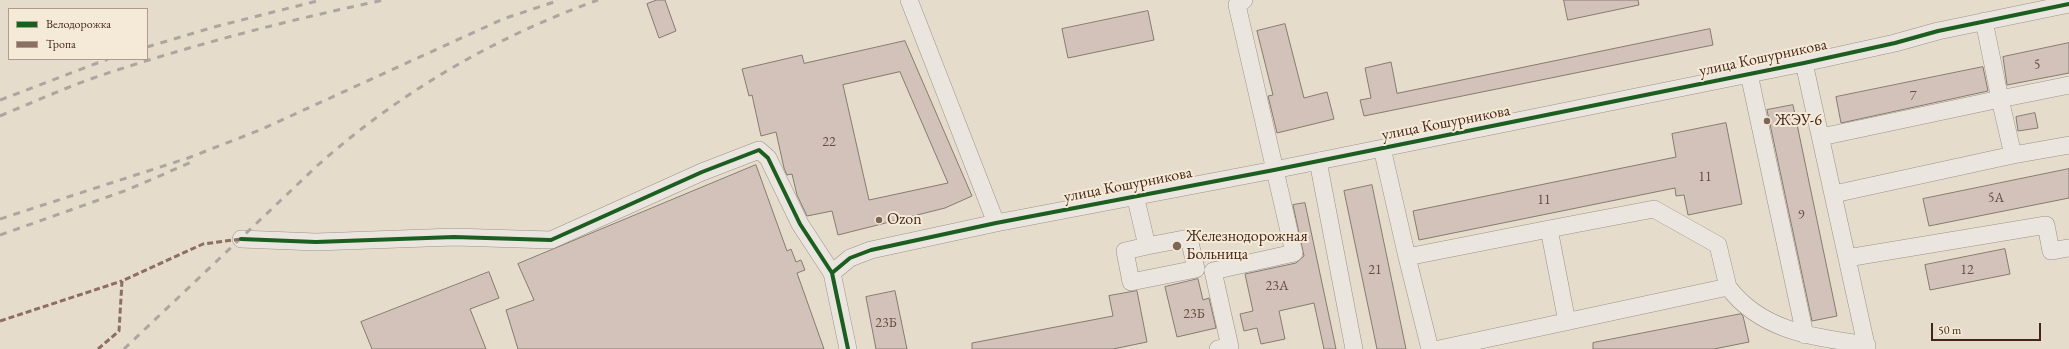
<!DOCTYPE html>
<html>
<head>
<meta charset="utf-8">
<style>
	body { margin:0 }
	#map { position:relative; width:2069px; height:349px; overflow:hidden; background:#e6dccc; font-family:"EB Garamond",serif }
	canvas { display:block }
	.legend { position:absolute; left:8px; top:8px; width:140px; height:52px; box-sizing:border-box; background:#f5ead7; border:1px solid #ae9c8b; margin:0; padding:5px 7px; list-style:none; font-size:12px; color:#442618 }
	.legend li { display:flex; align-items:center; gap:8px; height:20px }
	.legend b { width:20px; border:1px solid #ae9c8b }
	.scale { position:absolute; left:1931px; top:323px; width:110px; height:18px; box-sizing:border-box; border:2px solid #442618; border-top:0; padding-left:5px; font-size:12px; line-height:14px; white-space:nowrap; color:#442618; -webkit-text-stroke:3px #f5ead7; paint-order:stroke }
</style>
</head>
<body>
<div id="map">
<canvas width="2069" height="349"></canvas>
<ul class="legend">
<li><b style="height:5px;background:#1b5e20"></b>Велодорожка</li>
<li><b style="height:5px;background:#8d6e63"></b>Тропа</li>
</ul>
<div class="scale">50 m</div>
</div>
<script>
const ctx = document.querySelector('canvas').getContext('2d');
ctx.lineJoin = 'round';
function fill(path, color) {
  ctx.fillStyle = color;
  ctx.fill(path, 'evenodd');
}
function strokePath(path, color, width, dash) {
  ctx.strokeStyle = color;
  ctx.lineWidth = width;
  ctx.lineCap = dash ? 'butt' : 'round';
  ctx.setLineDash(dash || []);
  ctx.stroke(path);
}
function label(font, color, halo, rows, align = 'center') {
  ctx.font = font + ' "EB Garamond",serif';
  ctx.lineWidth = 4;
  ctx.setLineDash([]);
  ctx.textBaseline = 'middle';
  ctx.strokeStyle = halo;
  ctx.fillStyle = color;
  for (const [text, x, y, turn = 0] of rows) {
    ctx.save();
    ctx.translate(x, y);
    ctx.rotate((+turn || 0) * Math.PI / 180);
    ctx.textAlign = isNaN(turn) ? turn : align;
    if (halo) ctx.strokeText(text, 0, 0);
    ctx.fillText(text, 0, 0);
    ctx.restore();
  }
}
const building = new Path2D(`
	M657 0H665L676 31 659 38 647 4Z
	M1564 0H1638L1639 5 1568 20Z
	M1148 11 1154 40 1068 58 1062 29Z
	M1285 24 1304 98 1327 92 1334 119 1277 133 1268 96 1273 95 1257 31Z
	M1710 29 1713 45 1364 116 1360 100 1371 98 1365 68 1391 62 1397 93Z
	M905 41 972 196 945 208 838 235 832 211 807 216 797 195 792 174 787 175 784 168 776 132 761 136 752 95 749 96 742 69 802 55 804 63ZM900 72 948 183 869 200 843 85Z
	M2069 43V73L2007 85 2003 57Z
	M1983 67 1988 91 1841 123 1836 97Z
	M1793 105 1837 316 1812 321 1767 110Z
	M2035 113 2038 128 2018 131 2016 117Z
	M1726 123 1742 204 1688 215 1684 195 1676 196 1675 188 1419 240 1413 211 1676 157 1672 134Z
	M756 165 787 251 791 249 796 262 801 260 805 270 797 273 824 349H518L506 310 534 300 518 264Z
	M2069 169V198L1929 226 1923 199Z
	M1372 185 1406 349H1377L1344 191Z
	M1305 203 1336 349H1324L1314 303 1279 311 1285 339 1261 344 1257 328 1244 331 1240 314 1253 311 1245 274 1296 263 1304 256 1293 205Z
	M2005 249 2010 274 1930 290 1925 265Z
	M489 272 499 298 470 309 486 349H372L361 322Z
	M1198 279 1203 300 1209 298 1216 328 1177 337 1165 287Z
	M895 291 907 349H876L866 297Z
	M1137 291 1147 342 1113 349H972V343L1113 316 1109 296Z
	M1741 314 1743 316 1749 342 1714 349H1593V343Z`);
fill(building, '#d2c2b9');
strokePath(building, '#857b71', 1);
const minor = new Path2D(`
	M909 0 996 223
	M1804 63 1867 349
	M1749 74 1805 335
	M2069 85 2000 99 2013 155 2069 145
	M1821 137 2000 99 1984 21
	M1382 148 1407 257 1549 229 1567 322
	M1318 161 1354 349
	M1834 194 2013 155
	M1135 195 1147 246 1125 251 1131 282 1196 269 1189 238 1147 246
	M1549 229 1654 209 1718 245 1728 287
	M241 239 316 242 454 237 551 240 702 172 759 150 768 158 800 224 832 273 848 349
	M1407 257 1430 349
	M1847 258 2046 225 2051 251 2069 248
	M832 273 850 258 871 250 996 223 1274 170 1804 63 1895 43 1938 31 2069 4
	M1218 349 1230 347 1213 271 1294 253 1237 5 1244 0
	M1439 349 1728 287C1762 332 1815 337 1867 345`);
strokePath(minor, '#9c9388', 18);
strokePath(minor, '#eae5de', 17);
strokePath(new Path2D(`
	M147 47 214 27 321 0
	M0 100 108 59
	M0 116C33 102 65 88 99 76 192 45 288 20 384 0
	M0 219 188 158 260 130 503 19 560 0
	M0 235 127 190 194 161
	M124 349 318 165C400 92 495 37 598 0`), '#ada69e', 3, [7, 7]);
strokePath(new Path2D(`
	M0 321 122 281
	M98 349 119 331 122 281 203 244 241 239`), '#8d6e63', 3, [6, 3]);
strokePath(new Path2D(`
	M241 239 316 242 454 237 551 240 702 172 759 150 768 158 800 224 832 273 848 349
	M832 273 850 258 871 250 996 223 1274 170 1804 63 1895 43 1938 31 2069 4`), '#1b5e20', 4);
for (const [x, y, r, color] of [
	[1767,121,4,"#7d6657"],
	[879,220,4,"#7d6657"],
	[1177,246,5,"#7d6657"]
]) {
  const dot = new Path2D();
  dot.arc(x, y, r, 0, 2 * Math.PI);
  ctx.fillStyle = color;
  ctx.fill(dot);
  strokePath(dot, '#f5ead7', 1.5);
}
label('14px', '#684d40', null, [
	["5",2037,65],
	["7",1913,96],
	["22",829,142],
	["11",1705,177],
	["5А",1996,198],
	["11",1544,200],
	["9",1801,215],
	["21",1375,270],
	["12",1967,270],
	["23А",1277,286],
	["23Б",1194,314],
	["23Б",886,323]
]);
label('16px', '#442618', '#f5ead7', [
	["улица Кошурникова",1763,58,-12],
	["улица Кошурникова",1446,123,-11],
	["улица Кошурникова",1128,185,-11]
]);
label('16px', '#442618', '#f5ead7', [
	["ЖЭУ-6",1775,121],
	["Ozon",887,220],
	["Железнодорожная",1186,237],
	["Больница",1186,255]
], 'left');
</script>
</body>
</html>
